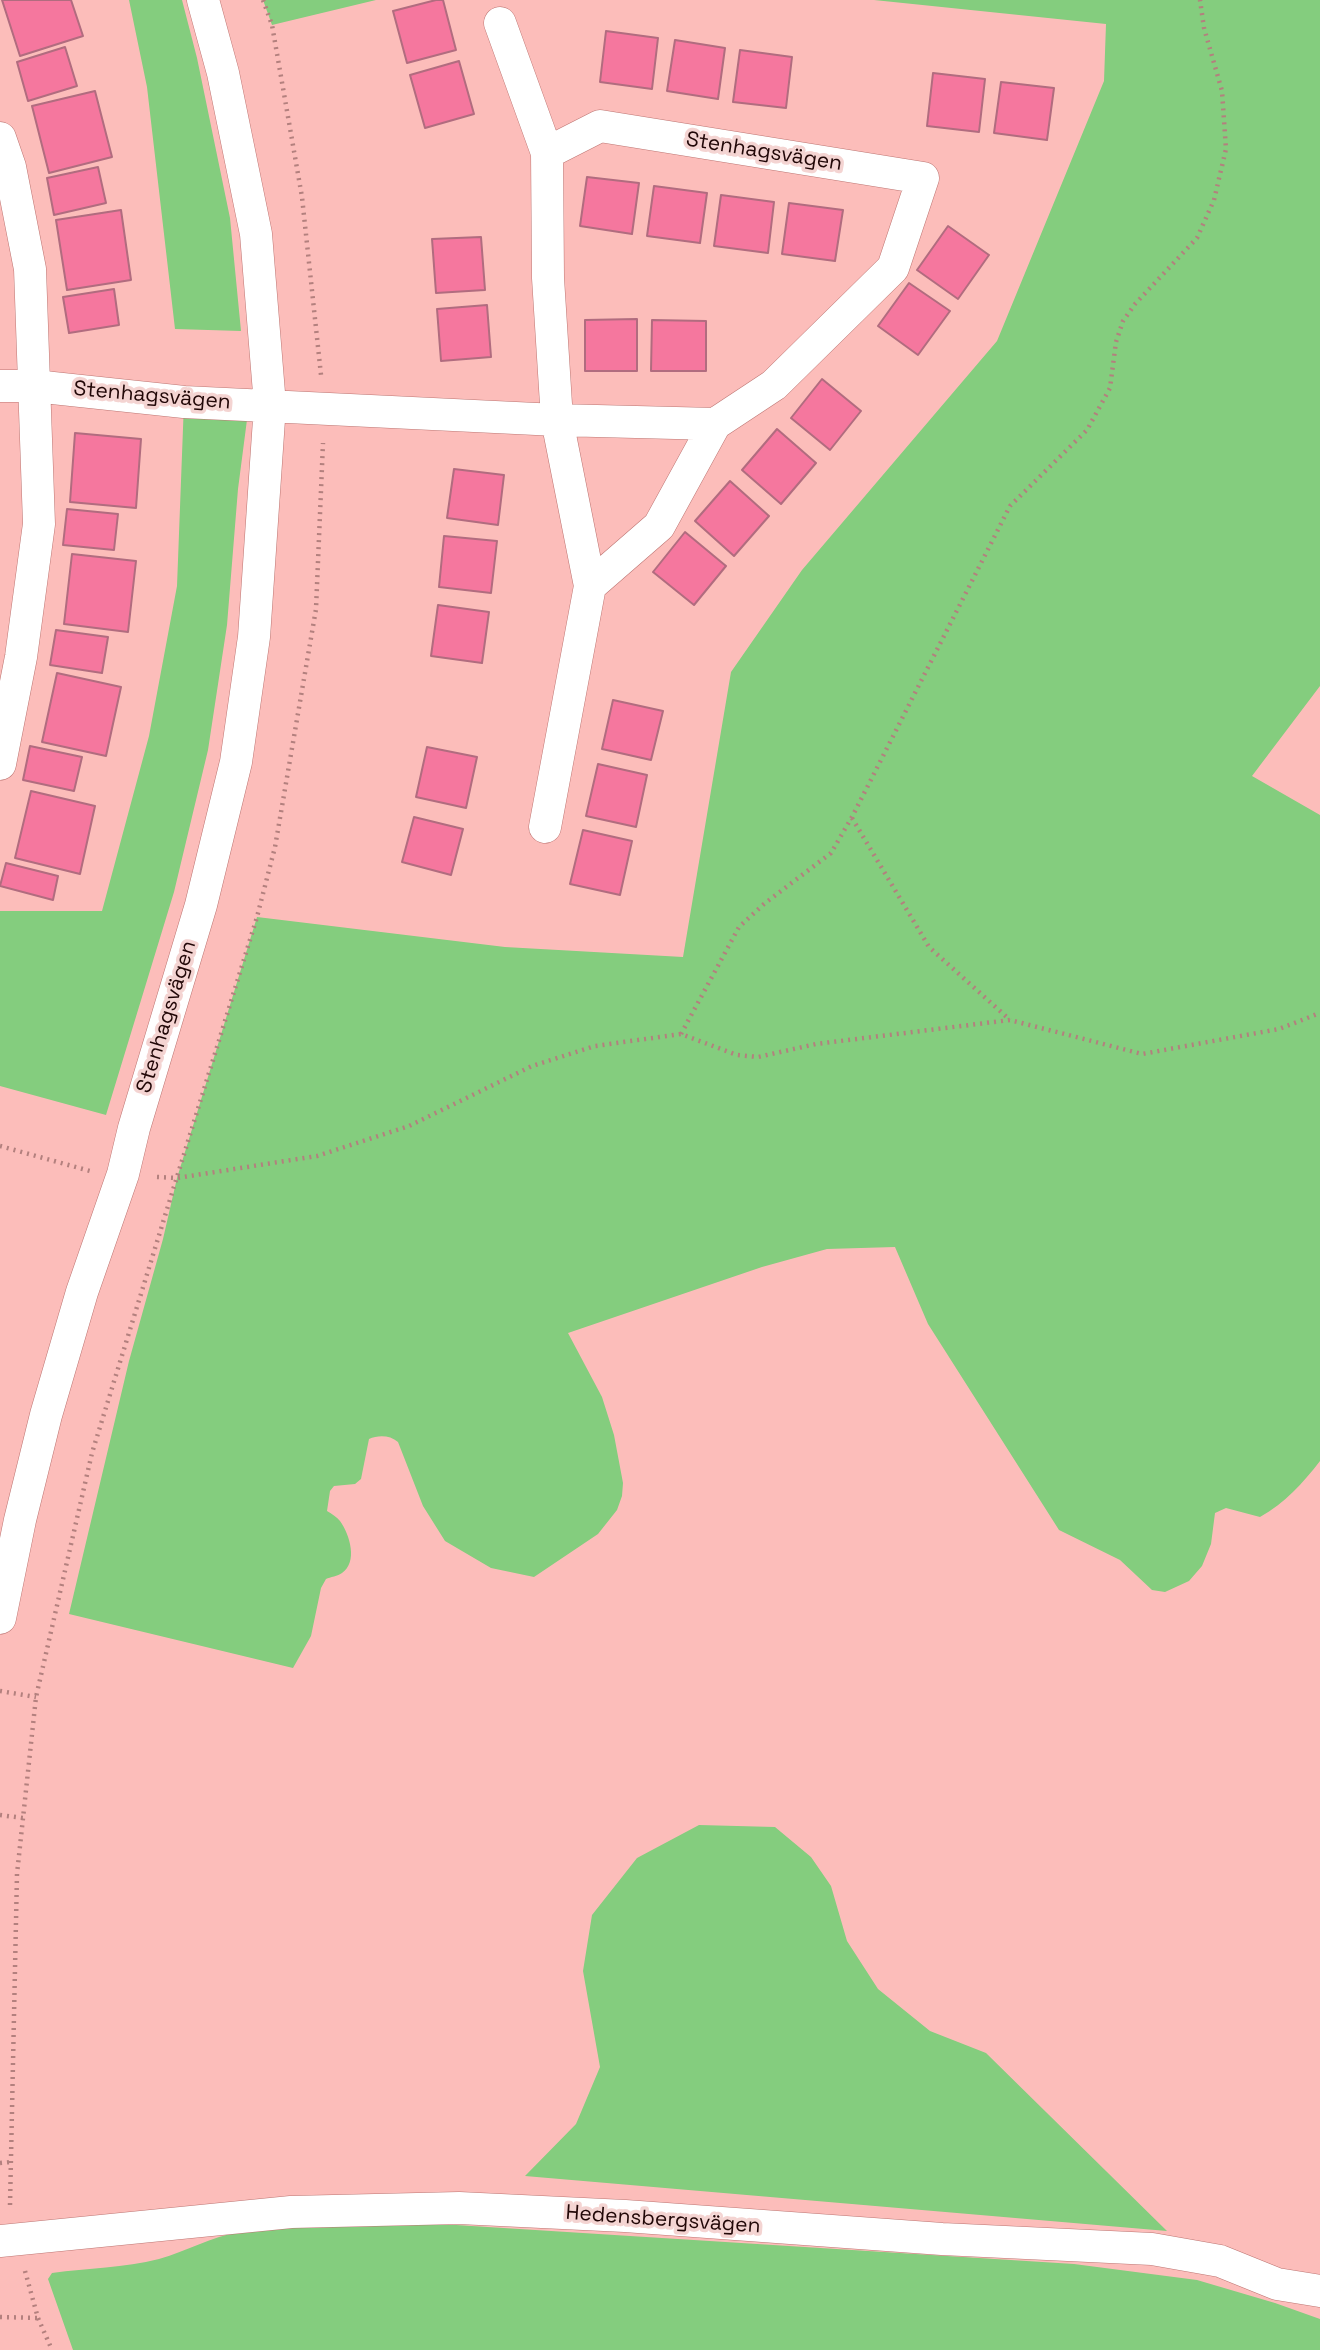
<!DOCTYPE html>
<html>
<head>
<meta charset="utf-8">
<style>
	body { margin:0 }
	canvas { display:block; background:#fcbdba }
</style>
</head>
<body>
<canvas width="1320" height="2350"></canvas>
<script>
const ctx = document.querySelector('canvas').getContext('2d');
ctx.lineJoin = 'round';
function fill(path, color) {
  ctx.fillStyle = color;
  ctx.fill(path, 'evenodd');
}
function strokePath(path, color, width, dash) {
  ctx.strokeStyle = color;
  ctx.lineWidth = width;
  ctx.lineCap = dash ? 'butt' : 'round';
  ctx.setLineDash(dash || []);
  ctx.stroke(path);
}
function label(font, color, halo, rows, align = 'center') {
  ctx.font = font + ' "Space Grotesk",sans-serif';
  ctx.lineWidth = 7;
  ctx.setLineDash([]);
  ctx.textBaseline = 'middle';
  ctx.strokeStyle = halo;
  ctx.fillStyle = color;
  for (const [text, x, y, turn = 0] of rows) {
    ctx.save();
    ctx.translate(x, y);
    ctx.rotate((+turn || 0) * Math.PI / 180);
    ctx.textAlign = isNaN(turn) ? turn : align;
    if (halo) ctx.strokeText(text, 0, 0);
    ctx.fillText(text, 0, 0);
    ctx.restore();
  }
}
fill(new Path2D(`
	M129 0H182L197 58 230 218 241 331 175 329 147 87Z
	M263 0H376L272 25Z
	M874 0H1320V686L1252 776 1320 815V1461C1303 1483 1285 1503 1260 1517L1226 1508 1215 1513 1211 1544 1202 1566 1189 1581 1165 1592 1152 1590 1120 1560 1059 1530 928 1324 895 1247 827 1249 762 1267 568 1333 602 1397 614 1435 623 1483 622 1496 617 1510 598 1534 534 1577 491 1568 445 1541 423 1506 398 1442C390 1435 378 1435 369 1439L361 1479 355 1484 334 1486 330 1491 327 1511C332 1514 337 1517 340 1521 350 1535 358 1562 342 1573 338 1576 330 1577 326 1579L321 1588 311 1636 293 1668 69 1614 129 1361 163 1239 177 1178 257 917 505 947 683 957 731 672 802 570 997 341 1104 81 1106 24Z
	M184 402 248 412 238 489 227 625 208 750 174 892 106 1115 0 1086V911H102L149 736 177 586Z
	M699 1825 775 1827 811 1857 831 1886 847 1941 878 1989 930 2031 986 2053 1167 2231 525 2176 576 2124 600 2067 583 1971 592 1915 637 1858Z
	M456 2225 1074 2264 1197 2280 1275 2303 1320 2319V2350H73L48 2279 52 2273C88 2268 124 2268 159 2259 188 2251 209 2237 240 2232 311 2222 385 2225 456 2225Z`), '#84cd7e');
const building = new Path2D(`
	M2 0H71L83 36 20 56Z
	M436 0H443L456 50 407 63 393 11Z
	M606 31 658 38 652 89 600 82Z
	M675 40 725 48 718 99 667 91Z
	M65 47 77 86 28 101 17 62Z
	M740 50 792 57 786 108 733 102Z
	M459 61 474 114 425 128 410 75Z
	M933 73 985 79 979 132 927 126Z
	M1001 82 1054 88 1047 140 994 133Z
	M95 91 112 157 49 173 32 106Z
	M98 167 106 203 54 215 47 178Z
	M587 177 639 183 632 234 580 226Z
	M654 186 707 193 700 243 647 236Z
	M721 195 774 202 768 253 714 246Z
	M789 203 843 210 835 261 782 254Z
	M121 210 131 280 67 290 56 220Z
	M948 226 989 255 958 299 917 270Z
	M481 237 485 290 436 293 432 239Z
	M909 283 950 311 918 355 878 326Z
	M114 289 119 325 69 333 63 297Z
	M487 305 491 357 441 361 437 309Z
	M637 319V371H585V320Z
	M652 320 706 321V371H651Z
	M822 379 861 411 830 450 791 418Z
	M777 429 816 463 781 504 742 470Z
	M75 433 141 439 136 508 70 502Z
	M454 469 504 475 498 525 447 518Z
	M730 481 769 516 734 556 695 521Z
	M67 509 118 514 114 550 63 545Z
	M685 532 726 566 694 605 653 572Z
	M444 536 497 541 491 593 439 587Z
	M72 554 136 561 128 632 64 624Z
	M438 605 489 612 482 663 431 656Z
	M56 630 108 637 102 673 50 665Z
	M57 673 121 687 106 756 42 742Z
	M613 700 663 711 651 760 602 749Z
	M30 746 82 757 74 791 23 780Z
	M427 747 477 757 466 808 416 797Z
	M598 764 647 775 636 827 586 816Z
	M31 791 95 806 80 874 15 858Z
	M414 817 463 829 451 875 402 862Z
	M583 830 632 841 620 895 570 884Z
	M6 863 58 876 53 900 0 886Z`);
fill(building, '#f5779e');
strokePath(building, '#b16c7f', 2);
const street = new Path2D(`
	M500 23 547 153
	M0 138 10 167 30 269 39 524 21 657 0 764
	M0 386H34L184 402 557 420 715 424 774 385 893 268 923 178 600 126 547 153 548 278 557 420 590 586 545 827
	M590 586 659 526 715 424
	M0 1618 20 1520 46 1415 82 1292 123 1174 134 1128 201 905 236 762 254 637 270 405 256 234 223 73 203 0
	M0 2241 291 2212 459 2208 625 2216 942 2239 1152 2249 1220 2261 1277 2284 1320 2291`);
strokePath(street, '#bd7572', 33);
strokePath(new Path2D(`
	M263 0 272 25 302 197 321 375
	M852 818 929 947 1010 1020
	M681 1034 739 927 764 904 831 853 852 817 1010 506 1087 430 1110 388 1116 342 1123 321 1135 304 1197 238 1214 200 1226 149 1222 91 1204 28 1200 0
	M0 1146 90 1171
	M157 1177 177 1178 317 1156 409 1126 532 1066 595 1046 681 1034 737 1055 758 1057 816 1044 1010 1020 1142 1054 1279 1029 1320 1013
	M0 1691 36 1697
	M0 1815 23 1818
	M0 2163 11 2162
	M10 2205 17 1874 36 1697 92 1453 257 917 275 847 316 609 323 443
	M25 2271 38 2318 52 2350
	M0 2317 38 2318`), '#b3807e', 4.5, [2, 5]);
strokePath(street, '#fff', 32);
label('21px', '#210707', '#f4d4d2', [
	["Stenhagsvägen",764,152,9],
	["Stenhagsvägen",152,396,5],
	["Stenhagsvägen",167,1017,-73],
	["Hedensbergsvägen",663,2220,4]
]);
</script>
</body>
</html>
